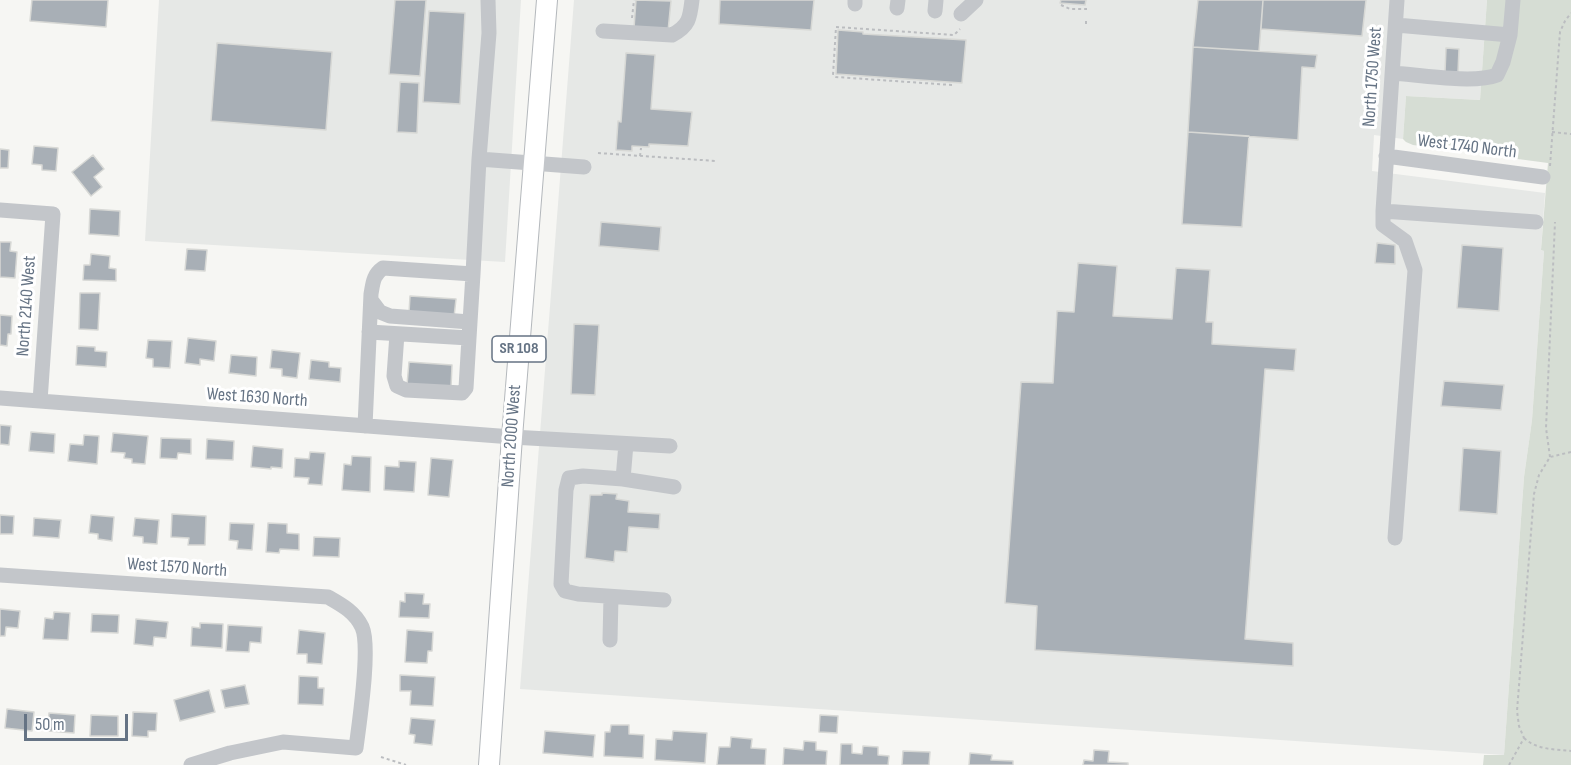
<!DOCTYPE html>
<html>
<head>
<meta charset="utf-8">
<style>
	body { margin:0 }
	#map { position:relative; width:1571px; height:765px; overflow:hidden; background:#f6f6f3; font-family:"Sofia Sans Condensed",sans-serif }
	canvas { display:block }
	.scale { position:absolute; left:24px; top:714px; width:104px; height:27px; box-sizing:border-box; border:3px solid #657384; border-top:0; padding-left:8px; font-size:18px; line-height:21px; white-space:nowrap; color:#657384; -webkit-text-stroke:4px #fff; paint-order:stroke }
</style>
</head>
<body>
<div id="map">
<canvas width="1571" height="765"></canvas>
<div class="scale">50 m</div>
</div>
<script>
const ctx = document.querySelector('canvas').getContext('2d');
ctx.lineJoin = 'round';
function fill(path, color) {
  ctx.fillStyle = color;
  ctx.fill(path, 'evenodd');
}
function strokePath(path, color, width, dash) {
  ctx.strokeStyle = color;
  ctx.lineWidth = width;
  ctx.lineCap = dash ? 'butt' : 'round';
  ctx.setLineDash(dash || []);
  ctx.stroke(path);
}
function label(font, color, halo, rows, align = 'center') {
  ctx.font = font + ' "Sofia Sans Condensed",sans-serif';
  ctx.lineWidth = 6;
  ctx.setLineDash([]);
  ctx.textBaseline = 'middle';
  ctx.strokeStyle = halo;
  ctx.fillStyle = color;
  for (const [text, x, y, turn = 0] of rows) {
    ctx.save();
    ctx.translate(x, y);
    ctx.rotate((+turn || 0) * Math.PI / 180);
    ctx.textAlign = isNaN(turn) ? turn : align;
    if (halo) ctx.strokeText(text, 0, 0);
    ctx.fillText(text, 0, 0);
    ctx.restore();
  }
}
fill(new Path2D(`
	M159 0H521L505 262 145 241Z
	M574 0H1487L1480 100 1406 96 1403 139 1374 135 1372 171 1545 193 1541 250 1544 251 1532 420 1524 477 1504 755 520 689Z`), '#e6e8e6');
fill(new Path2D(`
	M1487 0H1571V765H1483L1484 755H1504L1524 477 1532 420 1544 251 1541 250 1548 163 1413 145 1406 142 1403 139 1406 96 1480 100Z`), '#d6ddd4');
const building = new Path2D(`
	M32 0H108L106 27 30 21Z
	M395 0H426L420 76 389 74Z
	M636 0 671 1 668 31 634 28Z
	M720 0H814L811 30 719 24Z
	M1061 0H1086L1085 5 1060 3Z
	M1198 0H1263L1259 51 1193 47Z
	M1263 0H1366L1362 36 1261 29Z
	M429 11 465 13 460 104 423 102Z
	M838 30 863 32V34L966 40 962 83 836 74Z
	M217 43 332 52 326 130 211 121Z
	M1193 47 1317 55 1315 68 1302 67 1298 140 1188 132Z
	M1446 48 1459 49 1458 72H1445Z
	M626 53 655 55 651 109 692 112 688 146 649 144V147L632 146V151L616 150 618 121 621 122Z
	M400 82 419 83 417 133 397 132Z
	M1188 132 1249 136 1242 227 1182 224Z
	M34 146 58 148 56 171 42 170V165L32 164Z
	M0 149 9 150 8 168H0Z
	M93 155 104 169 94 177 102 187 91 196 72 172Z
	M90 209 120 211 119 236 89 234Z
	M601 222 661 227 659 251 599 246Z
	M0 242H11L10 251 17 252 15 278 0 277Z
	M1377 243 1395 245V264L1375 263Z
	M1462 245 1503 248 1499 311 1457 308Z
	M187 249 207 250 205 271 185 270Z
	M91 254 110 256 109 268 116 269V281L83 280 84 265H90Z
	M1078 263 1117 266 1113 316 1172 319 1176 268 1210 270 1206 322H1213L1212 344 1296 349 1294 371 1265 369 1245 639 1293 643V666L1035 650 1037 606 1005 603 1021 382 1053 383 1057 311 1074 312Z
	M80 293H100L98 330 79 329Z
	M410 296 456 299 454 317 409 313Z
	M0 315 12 316 11 334H8L7 346 0 345Z
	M574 324 599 325 595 395 571 394Z
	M188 338 216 341 214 361 200 359V365L185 363Z
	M148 340 172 341 170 368 153 367V359L146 358Z
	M77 346 95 347V351L107 352 106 367 76 365Z
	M272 350 300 353 297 378 282 376V369L270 368Z
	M231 355 257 357 256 376 229 373Z
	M311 360 329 362V367L341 368 340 382 309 379Z
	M409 362 452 365 451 388 407 385Z
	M1444 381 1504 385 1501 410 1441 406Z
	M0 425 11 426 9 445 0 444Z
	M31 432 55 434 54 453 29 451Z
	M113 433 148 436 145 464 132 463V459L124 458 125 453 111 452Z
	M84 435 99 436 97 464 68 461 70 444 83 445Z
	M161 438 191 439V454L178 453 177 459 160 458Z
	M207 439 234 441 233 460 206 459Z
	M253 446 283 449 282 468 271 467V469L251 467Z
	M1463 448 1501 451 1497 514 1459 511Z
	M310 452 325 453 322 485 308 484 309 478 294 477 295 458 309 459Z
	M352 456 371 457 370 492 342 490 344 464 351 465Z
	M431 458 453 460 449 497 428 495Z
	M399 461 416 462 414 492 384 490 385 466 399 467Z
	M602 493 617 494 616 499 629 501 628 512 660 514 659 529 629 527 627 552 615 551 614 562 585 558 590 495H602Z
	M172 514 206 516 205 545H188L189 538 171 537Z
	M0 515 14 516 13 534H0Z
	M91 515 114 517 112 541 98 539V534L89 533Z
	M34 518 61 520 59 538 33 536Z
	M135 518 159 520 157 544 143 543V537L133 536Z
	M230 523 254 524 252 550 237 549 238 541 229 540Z
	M268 523 287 524V533L299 534V550L280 549 279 553 266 552Z
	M314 537 340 538 339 557 313 556Z
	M405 593 424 594 423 604H430L429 618 399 617 400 601 405 602Z
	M0 609 20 611 18 628 6 627 5 636H0Z
	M54 612 70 613 68 640 43 639 45 618 53 619Z
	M92 614 119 615 118 633 91 632Z
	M136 619 168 622 166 638 154 637 153 646 134 644Z
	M200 623 223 624 222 648 191 646 192 627 200 628Z
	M228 625 262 627 261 643 250 642 249 652 226 651Z
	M299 630 325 633 322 664 307 663V654H297Z
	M407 630 433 632 432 651H428L427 663 405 662Z
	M400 675 435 677 433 706 410 705 411 691H400Z
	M299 676 318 677V688H324L323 705 298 704Z
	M245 685 249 704 225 708 221 690Z
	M209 690 215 712 180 721 174 700Z
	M7 709 34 712 32 731 5 728Z
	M133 712 157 713 156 731H148V737L132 736Z
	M49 713 75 715 74 733 48 731Z
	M91 715 118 716V736H90Z
	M820 715 838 716 837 733 819 732Z
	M411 718 435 720 432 745 414 743 415 735 409 734Z
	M611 725H629V734L644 735 643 758 604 756 605 732H610Z
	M545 731 595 735 593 757 543 753Z
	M673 731 707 733 705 763 655 760 656 739 672 740Z
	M731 737 752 739 751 748 766 749 765 765H717L719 747H730Z
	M804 741 816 742V750L827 751 826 765H783L784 748 803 750Z
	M841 744H852V753L862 754 863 746 878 747V755L889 756 888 765H840Z
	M1094 750 1109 751 1108 762 1128 763V765H1083L1084 760 1093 761Z
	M903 751 930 752 929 765H902Z
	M970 753 992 755 991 760 1013 761V765H969Z`);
fill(building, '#a8afb6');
strokePath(building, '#d7d8d5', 1.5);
const major = new Path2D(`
	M489 765 512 437 547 0`);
strokePath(major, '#b4b8bc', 22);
strokePath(new Path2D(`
	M1061 5 1070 9H1087
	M632 18 634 0
	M1086 24V20
	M952 85 836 77 833 75 836 27 954 35 960 29
	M1552 132 1571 134
	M598 153 716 161
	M640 156 641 148
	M1550 166 1560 32 1565 21 1571 13
	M1550 457 1546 428 1555 222
	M1524 738C1537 750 1554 749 1571 751
	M381 757 406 765
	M1509 765 1524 738 1519 726 1517 711 1534 494 1539 475 1550 457 1571 452`), '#bbbdc0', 2, [3, 3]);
strokePath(new Path2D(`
	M1397 0 1383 211 1536 222
	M855 4V0
	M897 8 898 0
	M935 11 936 0
	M961 14 976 0
	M1396 25 1510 35 1513 0
	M603 31 672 35C689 26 690 18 692 0
	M1393 73C1420 75 1474 84 1497 75L1503 62 1510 35
	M1386 156 1543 177
	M479 159 584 167
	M0 210 53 214 40 401
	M1383 211V225L1405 241 1415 270 1395 538
	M371 300 380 312 390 316 470 322
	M369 332 469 338 473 274
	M397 334 394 376 397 386 406 390 462 393 466 388 469 338
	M0 398 512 437 670 446
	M365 426 371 294C373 283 373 275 383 268L473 274 479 159 489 33 488 0
	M626 444 623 479 583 476 569 478 566 490 561 584 565 591 578 594 664 600
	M623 479 674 487
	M0 575 328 597C342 605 355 612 362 627 371 647 359 724 356 748L283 742 230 753 191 765
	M610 640 611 597`), '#c3c6ca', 15);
strokePath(major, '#fff', 20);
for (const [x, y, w] of [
	[519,349,54]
]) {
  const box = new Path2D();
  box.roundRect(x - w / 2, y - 13, w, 26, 4.5);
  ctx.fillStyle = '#fff';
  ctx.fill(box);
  strokePath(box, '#657384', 1.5);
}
label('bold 16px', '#657384', null, [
	["SR 108",519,349]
]);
label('18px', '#657384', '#fff', [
	["North 1750 West",1373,77,-86],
	["West 1740 North",1467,147,7],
	["North 2140 West",27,306,-86],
	["West 1630 North",257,398,4],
	["North 2000 West",512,436,-86],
	["West 1570 North",177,568,4]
]);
</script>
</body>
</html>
